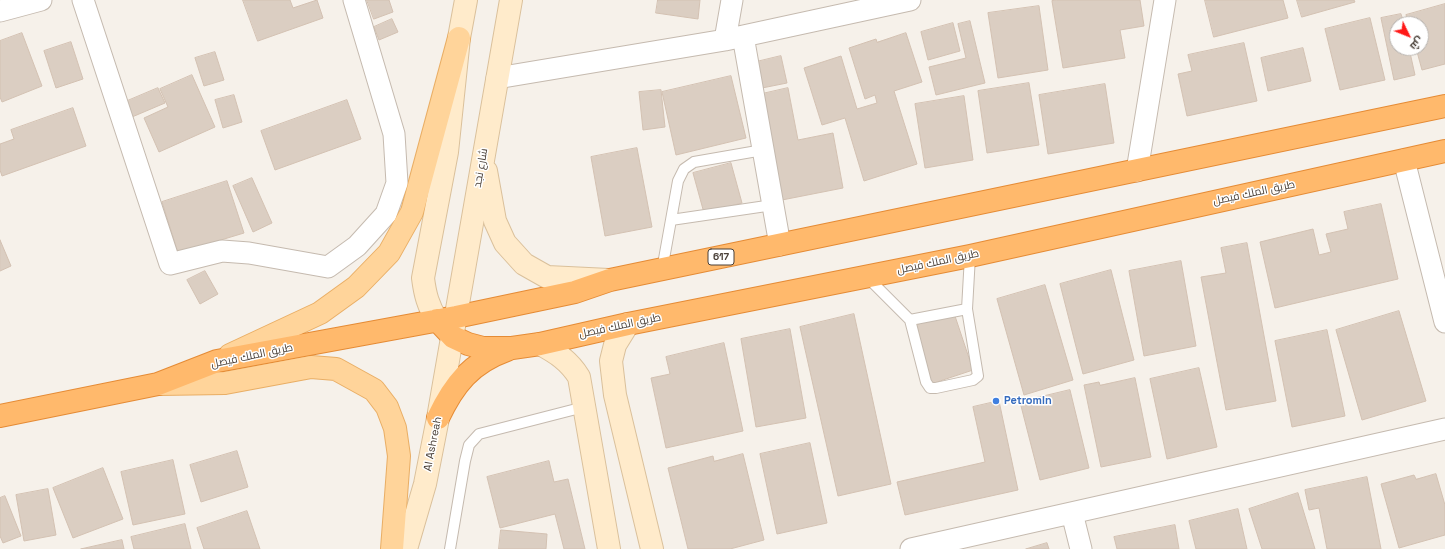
<!DOCTYPE html>
<html>
<head>
<meta charset="utf-8">
<style>
	body { margin:0 }
	#map { position:relative; width:1445px; height:549px; overflow:hidden; background:#f6f1ea; font-family:"Space Grotesk",Cairo,sans-serif }
	canvas { display:block }
	.north { position:absolute; left:1389px; top:16px; width:40px; height:40px; box-sizing:border-box; background:#fff; border:1px solid #b7b3af; border-radius:50%; rotate:133deg; font-size:11px; font-weight:700; line-height:16px; text-align:center; color:#4a4038 }
	.north::after { content:''; display:block; margin:auto; width:14px; height:18px; background:#ff1918; clip-path:polygon(50% 0,100% 100%,50% 72%,0 100%) }
</style>
</head>
<body>
<div id="map">
<canvas width="1445" height="549"></canvas>
<div class="north">ش</div>
</div>
<script>
const ctx = document.querySelector('canvas').getContext('2d');
ctx.lineJoin = 'round';
function fill(path, color) {
  ctx.fillStyle = color;
  ctx.fill(path, 'evenodd');
}
function strokePath(path, color, width, dash) {
  ctx.strokeStyle = color;
  ctx.lineWidth = width;
  ctx.lineCap = dash ? 'butt' : 'round';
  ctx.setLineDash(dash || []);
  ctx.stroke(path);
}
function label(font, color, halo, rows, align = 'center') {
  ctx.font = font + ' "Space Grotesk",Cairo,sans-serif';
  ctx.lineWidth = 3;
  ctx.setLineDash([]);
  ctx.textBaseline = 'middle';
  ctx.strokeStyle = halo;
  ctx.fillStyle = color;
  for (const [text, x, y, turn = 0] of rows) {
    ctx.save();
    ctx.translate(x, y);
    ctx.rotate((+turn || 0) * Math.PI / 180);
    ctx.textAlign = isNaN(turn) ? turn : align;
    if (halo) ctx.strokeText(text, 0, 0);
    ctx.fillText(text, 0, 0);
    ctx.restore();
  }
}
const building = new Path2D(`
	M243 0H290L293 8 317 0 323 18 258 41Z
	M367 0H389L393 12 374 19Z
	M658 0H700L698 19 656 13Z
	M1057 0H1140L1144 26 1120 30 1125 58 1063 68 1052 1Z
	M1205 0H1283L1288 18 1214 37Z
	M1297 0H1354L1355 2 1302 17Z
	M1445 4V64L1422 70 1416 48H1421V24H1409L1406 15Z
	M1039 6 1048 70 998 78 988 13Z
	M1401 14 1404 24H1397V48H1409L1415 75 1394 80 1381 18Z
	M1370 18 1385 80 1340 90 1325 29Z
	M392 19 398 32 379 40 374 27Z
	M970 21 985 83 936 95 929 67 966 58 958 24Z
	M953 23 960 51 928 60 921 32Z
	M22 33 42 86 2 102 0 97V41Z
	M906 33 922 82 894 91 917 164 864 181 845 118 822 125 804 68 841 56 857 109 877 103 875 95 865 99 849 48 876 39 877 42Z
	M71 42 83 79 56 88 44 51Z
	M1244 43 1257 101 1187 116 1178 74 1192 71 1188 55Z
	M1303 48 1311 81 1268 91 1261 58Z
	M215 52 224 80 204 86 195 58Z
	M781 56 787 83 757 89 752 63Z
	M192 75 215 127 159 152 144 118 168 107 160 89Z
	M731 76 746 138 676 155 662 92Z
	M1029 83 1039 145 987 153 978 91Z
	M1105 84 1114 143 1048 154 1039 95Z
	M158 88 165 103 132 117 125 102Z
	M788 88 798 140 833 133 843 188 782 200 762 94Z
	M661 90 665 127 643 130 639 92Z
	M234 95 242 122 223 128 215 100Z
	M964 96 973 160 925 168 915 104Z
	M347 100 361 139 275 170 261 131Z
	M73 108 86 146 2 176 0 170V144L14 139 11 130Z
	M637 148 652 227 605 236 591 157Z
	M731 163 742 203 704 213 693 173Z
	M252 178 272 223 253 232 233 186Z
	M227 181 244 233 178 253 162 202Z
	M1381 204 1398 279 1275 308 1260 242 1313 229 1319 255 1331 252 1326 234 1348 229 1344 212Z
	M0 240 11 266 0 271Z
	M1247 243 1276 401 1226 410 1201 277 1226 273 1221 248Z
	M1181 261 1196 346 1144 356 1129 271Z
	M1111 270 1134 360 1083 374 1060 284Z
	M205 271 218 294 200 304 187 280Z
	M1045 285 1073 380 1024 395 997 299Z
	M1399 311 1426 401 1362 420 1336 330Z
	M954 313 973 370 931 384 912 327Z
	M854 314 891 484 838 496 800 327Z
	M790 329 806 418 756 427 741 339Z
	M1327 330 1345 416 1292 427 1275 341Z
	M724 343 743 431 666 448 651 378 670 374 666 357Z
	M1199 368 1217 447 1167 459 1150 379Z
	M1135 378 1151 457 1101 467 1084 385 1099 382 1100 385Z
	M1070 390 1089 468 1040 480 1020 402Z
	M999 401 1018 490 905 515 897 482 985 462 973 407Z
	M810 443 827 523 777 534 760 454Z
	M237 451 248 487 201 502 190 465Z
	M743 454 764 540 730 549H688L668 468 713 456 714 461Z
	M173 460 185 514 133 525 121 472Z
	M549 461 554 482 568 479 585 549H564L555 514 500 528 487 477Z
	M103 468 123 519 73 538 53 488Z
	M1436 474 1445 505V535L1399 548 1381 484 1414 475 1416 479Z
	M1367 477 1381 549H1327L1319 508 1309 510 1305 490Z
	M48 489 56 535 24 541 16 495Z
	M1298 493 1315 549H1262L1249 509Z
	M5 496 21 536 3 543 0 536V498Z
	M1238 509 1247 549H1196L1189 521Z
	M247 511 260 549H204L197 528Z
	M185 524 191 549H134L131 537Z
	M1175 525 1179 549H1117L1114 537Z
	M501 530 547 534 546 549H499Z
	M122 540 124 549H81Z
	M1047 543 1049 549H1026Z`);
fill(building, '#dbcec2');
strokePath(building, '#d3c1b2', 1);
const lane = new Path2D(`
	M671 220 773 205
	M662 270 678 181 684 169 694 162 763 150
	M867 277 910 320 967 309 970 256
	M910 320 926 382 930 388H936L973 380 978 376 967 309
	M450 549 465 461 469 445 479 434 584 407`);
const street = new Path2D(`
	M83 0 170 264 222 251 249 253 328 267 357 246 386 214 397 183 394 134 354 0
	M0 11 41 0
	M743 36 780 245
	M725 40 732 0
	M497 78 725 40 910 0
	M1404 160 1445 322
	M1137 171 1165 0
	M1072 513 1081 549
	M911 549 1445 429`);
const secondary = new Path2D(`
	M486 171 495 221 505 243 524 264 547 277 609 280
	M437 320C428 306 425 294 423 278L447 152 459 38 466 0
	M628 324 615 345 611 361 615 395 652 549
	M540 344C557 353 569 361 579 377L609 549
	M406 549 425 484 438 418 511 0`);
const primary = new Path2D(`
	M230 355 320 313 356 287 389 253 412 212 459 38
	M160 384 225 383 311 367 336 369 374 390 387 407 395 428 399 456 392 549`);
const highway = new Path2D(`
	M437 320 453 337 468 344 483 348H512L540 344 628 324 970 256 1445 151
	M0 416 158 384 217 361 456 317 575 292 610 280 1445 106
	M438 418C454 384 471 363 507 350`);
strokePath(lane, '#c5baaf', 12);
strokePath(street, '#c5baaf', 23);
strokePath(secondary, '#dac09b', 24);
strokePath(primary, '#e9ae65', 24);
strokePath(highway, '#e58b35', 24);
strokePath(lane, '#fff', 10);
strokePath(street, '#fff', 21);
strokePath(secondary, '#ffebcb', 22);
strokePath(primary, '#ffd49a', 22);
strokePath(highway, '#ffb96c', 22);
for (const [x, y, r, color] of [
	[996,401,4,"#3f7fe0"]
]) {
  const dot = new Path2D();
  dot.arc(x, y, r, 0, 2 * Math.PI);
  ctx.fillStyle = color;
  ctx.fill(dot);
  strokePath(dot, '#fff', 1.5);
}
for (const [x, y, w] of [
	[721,257,26]
]) {
  const box = new Path2D();
  box.roundRect(x - w / 2, y - 8, w, 16, 3);
  ctx.fillStyle = '#fff';
  ctx.fill(box);
  strokePath(box, '#4a4038', 1);
}
label('bold 10px', '#4a4038', null, [
	["617",721,257]
]);
label('11px', '#4a4038', '#fff', [
	["شارع نجد",481,168,-80],
	["طريق الملك فيصل",1254,193,-12],
	["طريق الملك فيصل",938,262,-12],
	["طريق الملك فيصل",620,326,-12],
	["طريق الملك فيصل",252,356,-12],
	["Al Ashreah",433,444,-79]
]);
label('bold 11px', '#366cbe', '#fff', [
	["Petromin",1004,401]
], 'left');
</script>
</body>
</html>
